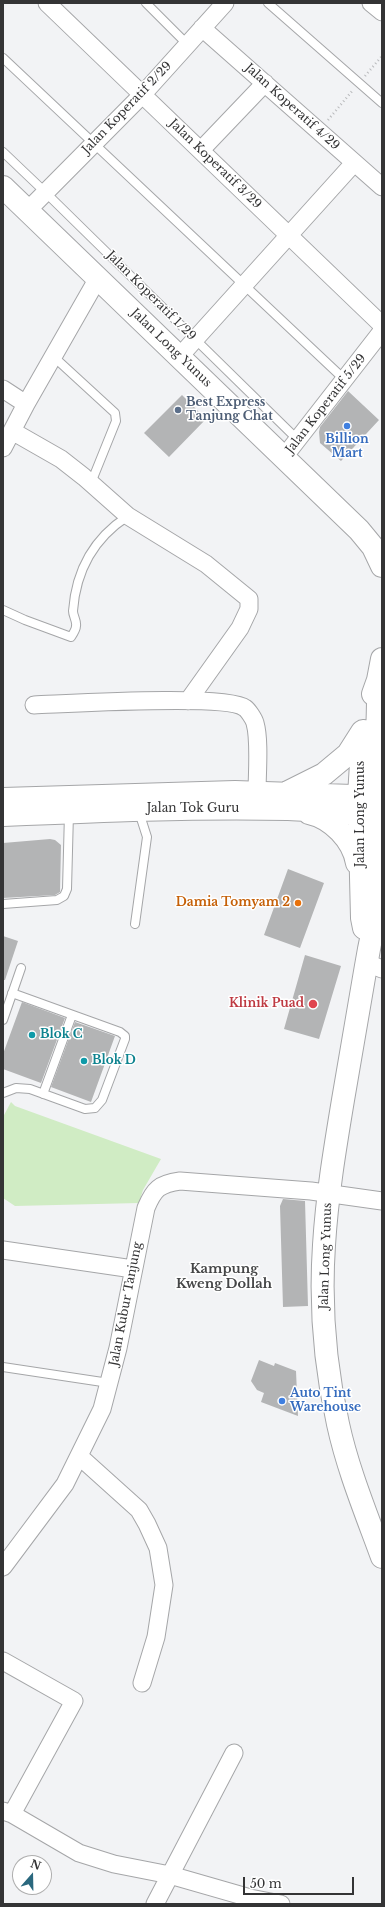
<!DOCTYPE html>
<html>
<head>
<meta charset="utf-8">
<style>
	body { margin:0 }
	#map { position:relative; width:385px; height:1907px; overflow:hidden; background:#f2f3f5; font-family:"Libre Baskerville",serif }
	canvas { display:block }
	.frame { position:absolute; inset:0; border:4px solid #343435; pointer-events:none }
	.north { position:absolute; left:12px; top:1855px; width:40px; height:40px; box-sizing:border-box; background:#fff; border:1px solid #aeaeae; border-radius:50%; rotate:20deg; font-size:11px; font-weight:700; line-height:16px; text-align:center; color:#343435 }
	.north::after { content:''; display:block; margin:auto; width:14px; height:18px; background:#2a687e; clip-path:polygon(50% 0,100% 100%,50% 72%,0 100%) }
	.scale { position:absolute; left:243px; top:1877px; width:111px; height:18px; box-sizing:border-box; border:2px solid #343435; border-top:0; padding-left:5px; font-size:12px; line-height:14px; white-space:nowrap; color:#343435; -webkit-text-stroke:3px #fff; paint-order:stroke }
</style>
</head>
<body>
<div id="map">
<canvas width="385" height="1907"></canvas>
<div class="frame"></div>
<div class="north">N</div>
<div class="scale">50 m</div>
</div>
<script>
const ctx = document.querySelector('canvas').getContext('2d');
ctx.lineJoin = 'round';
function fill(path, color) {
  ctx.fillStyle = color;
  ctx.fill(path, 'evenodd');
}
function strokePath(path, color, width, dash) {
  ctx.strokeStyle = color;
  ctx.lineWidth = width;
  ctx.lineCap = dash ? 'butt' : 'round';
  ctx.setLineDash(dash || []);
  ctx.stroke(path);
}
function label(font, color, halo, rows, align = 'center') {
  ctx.font = font + ' "Libre Baskerville",serif';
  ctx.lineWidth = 3;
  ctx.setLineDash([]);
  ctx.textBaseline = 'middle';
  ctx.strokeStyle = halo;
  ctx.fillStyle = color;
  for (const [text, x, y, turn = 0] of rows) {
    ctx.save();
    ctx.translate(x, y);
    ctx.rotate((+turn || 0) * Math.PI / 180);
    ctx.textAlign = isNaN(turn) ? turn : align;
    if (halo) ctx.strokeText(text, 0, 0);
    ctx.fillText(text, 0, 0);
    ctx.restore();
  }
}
fill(new Path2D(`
	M11 1102 15 1106 161 1159 143 1190 139 1203 15 1206 3 1198V1117Z`), '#d0ecc4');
fill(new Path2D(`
	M348 391 379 420 341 461 320 443 319 432 320 427Z
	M182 395 206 419 169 457 144 433Z
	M50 839 55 840 61 845 60 892 55 895 3 898V843Z
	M288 869 324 883 300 948 264 935Z
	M3 936 18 941 5 980H3Z
	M305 955 341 966 319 1039 284 1029Z
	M22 1002 65 1018 41 1083 3 1069V1054Z
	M75 1022 115 1036 91 1102 51 1087Z
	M283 1199 305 1201 308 1306 283 1307 280 1206Z
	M259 1360 274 1366 275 1363 296 1371 298 1416 261 1402 264 1393 257 1390 251 1381Z`), '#b3b4b5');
const lane = new Path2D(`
	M146 3 187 44
	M268 3 382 103
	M3 58 345 380
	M3 152 45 192 298 440
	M54 357 115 413 116 421 91 483
	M3 610 25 620 71 637C73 634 76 629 76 626 77 621 73 616 73 611 76 570 94 538 128 516
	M3 904 57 900 64 896 67 889 69 813
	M135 924 147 837 139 812
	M3 1020 21 968
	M3 1093 16 1088 30 1089 85 1109 95 1108 102 1100 125 1039V1036L120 1032 12 993
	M43 1094 72 1015
	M3 1367 109 1383`);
const street = new Path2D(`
	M47 3 382 325
	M371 3 382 12
	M202 28 382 187
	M201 150 265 83
	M28 210 143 94 225 3
	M180 356 354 163
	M3 389 26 404
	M12 431 61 459 84 477 128 516 206 564 249 599V609L240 628 188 701
	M3 448 26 404 98 278
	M284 457 382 331
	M34 705C65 704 227 694 245 708 248 710 254 719 255 723 260 740 257 774 257 793
	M367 963 382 969
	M3 1250 133 1269
	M79 1456 139 1510 147 1524 158 1548 164 1585 156 1637 142 1683
	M3 1567 65 1484 102 1409 118 1348 146 1208C154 1189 159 1184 180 1181L311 1191 382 1201
	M3 1661 74 1701 12 1814
	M3 1811 12 1814 79 1853 114 1864 170 1875 250 1898 281 1904
	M155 1904 234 1753`);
const primary = new Path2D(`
	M3 187 359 530 373 547 382 566
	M378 680C379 719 375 758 375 797 374 849 381 898 369 949 360 999 352 1049 343 1100 335 1148 327 1196 324 1245 320 1304 325 1366 338 1424 348 1470 366 1513 382 1557
	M373 694 378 680 382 659
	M363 731 359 796 362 918 364 928
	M288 792 324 774 348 754 362 732
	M3 799 235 792 382 797
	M309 813C332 818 353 840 357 863
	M3 815C98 811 193 807 288 809 320 810 351 814 382 815`);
strokePath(lane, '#a5a6a8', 10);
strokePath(street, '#a5a6a8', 19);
strokePath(primary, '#a5a6a8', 24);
strokePath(new Path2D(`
	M365 76 382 56
	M328 120 353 90`), '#b8b9bb', 2.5, [1, 3]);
strokePath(lane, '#fff', 8);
strokePath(street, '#fff', 17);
strokePath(primary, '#fff', 22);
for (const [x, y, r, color] of [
	[178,410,4,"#5c6f8a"],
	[347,426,4,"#3f7fe0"],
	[298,903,4,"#e8710a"],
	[313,1004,5,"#e0444e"],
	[32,1035,4,"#0f9aa8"],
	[84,1061,4,"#0f9aa8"],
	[282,1401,4,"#3f7fe0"]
]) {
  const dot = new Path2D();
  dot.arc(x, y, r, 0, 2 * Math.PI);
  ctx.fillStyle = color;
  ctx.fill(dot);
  strokePath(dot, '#fff', 1.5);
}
label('12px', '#343435', '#fff', [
	["Jalan Koperatif 4/29",292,107,42],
	["Jalan Koperatif 2/29",127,108,-46],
	["Jalan Koperatif 3/29",215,164,44],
	["Jalan Koperatif 1/29",151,296,45],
	["Jalan Long Yunus",171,348,44],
	["Jalan Koperatif 5/29",326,404,-52],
	["Jalan Tok Guru",193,809],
	["Jalan Long Yunus",361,814,-90],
	["Jalan Long Yunus",326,1256,-88],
	["Jalan Kubur Tanjung",126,1304,-79]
]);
label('bold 12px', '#4e5e75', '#fff', [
	["Best Express",186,403],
	["Tanjung Chat",186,417]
], 'left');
label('bold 12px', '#366cbe', '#fff', [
	["Billion",347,440],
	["Mart",347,454],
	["Auto Tint",290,1394,"left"],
	["Warehouse",290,1408,"left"]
]);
label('bold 12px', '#c56008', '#fff', [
	["Damia Tomyam 2",290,903]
], 'right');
label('bold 12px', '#be3a42', '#fff', [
	["Klinik Puad",304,1004]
], 'right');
label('bold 12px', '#0d838f', '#fff', [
	["Blok C",40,1035],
	["Blok D",92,1061]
], 'left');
label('bold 13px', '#454647', '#fff', [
	["Kampung",224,1269],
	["Kweng Dollah",224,1284]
]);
</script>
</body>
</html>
